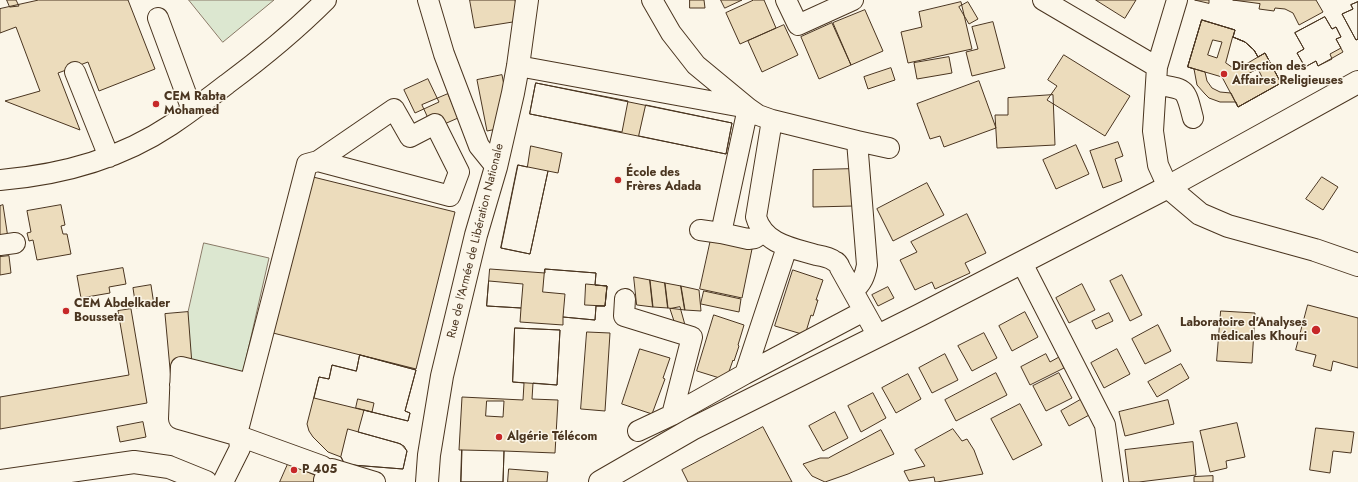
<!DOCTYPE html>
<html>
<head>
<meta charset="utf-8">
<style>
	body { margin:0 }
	canvas { display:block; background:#fbf6e9 }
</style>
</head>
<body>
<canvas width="1358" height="482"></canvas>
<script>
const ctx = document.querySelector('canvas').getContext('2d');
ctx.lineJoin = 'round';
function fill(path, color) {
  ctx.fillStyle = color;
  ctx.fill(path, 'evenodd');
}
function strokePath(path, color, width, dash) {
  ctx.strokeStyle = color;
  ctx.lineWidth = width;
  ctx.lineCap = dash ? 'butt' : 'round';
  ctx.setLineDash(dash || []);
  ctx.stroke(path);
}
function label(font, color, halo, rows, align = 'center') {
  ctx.font = font + ' Jost,sans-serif';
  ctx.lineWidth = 3;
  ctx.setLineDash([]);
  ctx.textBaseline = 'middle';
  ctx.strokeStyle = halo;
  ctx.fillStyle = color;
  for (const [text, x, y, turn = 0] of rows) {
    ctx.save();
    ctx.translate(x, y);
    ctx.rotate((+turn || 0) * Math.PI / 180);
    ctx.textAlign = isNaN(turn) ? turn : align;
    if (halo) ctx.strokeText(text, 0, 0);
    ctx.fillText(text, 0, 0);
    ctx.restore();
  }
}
const green = new Path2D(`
	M189 0H274L223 42Z
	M204 243 269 258 243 372 178 358Z`);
fill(green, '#dce7d0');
strokePath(green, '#887966', 1);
const building = new Path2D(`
	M7 0H16L19 6 10 7Z
	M39 0H128L155 69 99 91 88 62 58 73 80 130 5 101 40 91 16 27 0 33V9Z
	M470 0H515L519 21 475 28Z
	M690 0H704L705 8H690Z
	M721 0H742L725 8Z
	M754 0H764L776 28 740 44 726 13Z
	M1096 0H1136L1125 18Z
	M1195 0H1209V3Z
	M1233 0H1316L1323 12 1299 25 1293 13 1285 9 1275 8 1274 11 1259 9 1260 4Z
	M961 2 972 49 908 63 901 32 922 27 919 12Z
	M968 2 978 19 969 24 959 7Z
	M1358 2V39L1356 40 1342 14 1353 9 1351 5Z
	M1358 2V39L1356 40 1342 14 1353 9 1351 5Z
	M865 10 883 51 851 65 833 23Z
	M1325 17 1332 29 1336 27 1341 37 1336 39 1343 52 1318 66 1316 61 1305 67 1297 53 1304 49 1295 33Z
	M1325 17 1332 29 1336 27 1341 37 1336 39 1341 48 1330 54 1332 59 1318 66 1316 61 1305 67 1297 53 1304 49 1295 33Z
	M1202 20 1235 30 1233 37 1245 42 1254 50 1258 57 1265 53 1281 83 1238 107 1222 77 1188 67Z
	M1202 20 1235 30 1233 37 1245 42 1254 50 1258 57 1265 53 1281 83 1238 107 1231 93 1220 92 1212 88 1207 81 1205 72 1188 67Z
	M1202 20 1235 30 1233 37 1245 42 1254 50 1258 57 1265 53 1281 83 1238 107 1236 102H1220L1209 98 1205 94 1197 85 1194 69 1188 67Z
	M993 22 1005 68 972 76 966 52 978 49 972 27Z
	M832 23 851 65 819 79 801 37Z
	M784 25 798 55 762 72 748 41Z
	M1233 37 1245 42 1254 50 1258 57 1236 70 1226 63Z
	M1213 40 1222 42 1217 58 1208 55Z
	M1064 55 1130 96 1105 136 1047 100 1057 86 1048 80Z
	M949 57 952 73 917 79 914 63Z
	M891 68 895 80 868 89 864 77Z
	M1258 69 1262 77 1247 85 1243 77Z
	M502 75 512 126 487 131 477 80Z
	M428 79 439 102 415 113 404 90Z
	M979 81 996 128 944 147 940 136 930 139 917 104Z
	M536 83 628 101 622 132 530 114Z
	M536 83 732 123 726 154 530 114Z
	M448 94 458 118 433 129 422 105Z
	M1053 95 1055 145 997 148 995 115H1008V98Z
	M646 105 732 123 726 154 639 136Z
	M1118 142 1123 156 1115 159 1122 181 1103 188 1090 151Z
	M1076 145 1089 174 1056 189 1043 160Z
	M531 146 562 153 558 173 548 171 530 254 501 248 518 165 527 167Z
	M518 165 548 171 530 254 501 248Z
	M853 169 854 206 813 207V170Z
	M309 176 455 212 416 369 269 332Z
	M1322 177 1338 187 1323 210 1306 199Z
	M927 183 944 215 893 241 877 209Z
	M3 205 8 238 0 240V206Z
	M61 205 65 225 61 226 63 234H67L71 254 37 260 33 240 29 241 27 233 31 232 27 211Z
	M967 214 986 253 965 263 970 273 935 289 932 282 915 290 900 260 917 252 911 242Z
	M711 239 752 249 742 298 700 289Z
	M9 256 11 273 0 275V257Z
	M123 268 126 284 109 287 110 293 81 298 77 276Z
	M490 269 545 273V269L596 273 595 285 607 286 605 306H596L595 320 563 317V325L520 322 521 308 487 306Z
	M545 269 596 273 595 285 607 286 605 306H596L595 320 563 317 565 294 543 292Z
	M793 270 823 280 816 300H818L813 316 811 315 805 335 775 326Z
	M1122 275 1142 315 1130 321 1110 281Z
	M634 277 650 280 653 307 637 305Z
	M650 280 665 283 668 308 653 307Z
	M489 281 523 284 521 308 487 306Z
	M665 283 681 286 685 310 668 308Z
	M586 284 607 286 605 306 585 305Z
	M1082 284 1095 310 1069 323 1056 298Z
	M151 285 154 305 136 308 133 288Z
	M681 286 699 290 701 311 685 310Z
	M888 287 894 298 878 306 872 295Z
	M704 291 741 299 739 312 701 304Z
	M1308 305 1358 318V368L1333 361 1331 371 1313 366 1316 355 1296 350Z
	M680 307 685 325 676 327 670 309Z
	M131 309 147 403 0 429V397L129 375 118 311Z
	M1221 311 1255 313 1252 363 1217 361Z
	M188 312 193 378 171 380 165 314Z
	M1025 312 1038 337 1012 351 999 326Z
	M1109 313 1113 321 1096 329 1092 321Z
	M714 315 744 325 738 345 739 346 734 361 733 360 726 380 697 371Z
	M1158 325 1171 351 1145 364 1132 339Z
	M515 328 560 330 557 385 533 383 532 399 558 400 555 453 504 451 503 482H461L462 450H459L462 397 523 400 524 383 513 382ZM487 401H504L503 417 486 416Z
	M515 328 560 330 557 385 513 382Z
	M587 332 610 333 605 411 581 409Z
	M984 333 997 358 972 371 958 346Z
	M640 349 670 358 663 378 665 379 652 414 622 404Z
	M1117 349 1130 374 1104 388 1091 363Z
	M945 354 958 380 932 393 919 368Z
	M1046 354 1050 362 1059 357 1064 368 1030 385 1021 367Z
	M360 355 416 370 405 411 410 413 408 421 314 398 319 377 329 379 332 365 356 371Z
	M360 355 416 370 405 411 410 413 408 421 364 410 358 432 398 443 404 446 407 451 403 469 352 465 344 463 341 457 328 452 313 437 309 431 307 424 319 377 329 379 332 365 356 371Z
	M1181 364 1189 378 1157 397 1148 382Z
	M996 373 1007 395 956 421 945 400Z
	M1059 373 1072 398 1046 411 1033 386Z
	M908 374 921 399 896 413 882 388Z
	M873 393 886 418 861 432 848 406Z
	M358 399 374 403 372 412 356 408Z
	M1082 399 1091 414 1069 426 1061 411Z
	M1168 400 1174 424 1125 436 1119 412Z
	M1020 404 1042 445 1013 460 991 419Z
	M835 412 848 438 823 451 809 426Z
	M143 422 146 437 120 442 117 427Z
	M1237 423 1245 457 1226 461 1227 468 1210 472 1200 431Z
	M763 427 792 482H688L682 470Z
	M1316 428 1354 432 1351 453 1333 451 1330 473 1310 470Z
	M348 429 401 444 407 451 403 469 352 465 344 463 341 457Z
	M953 429 962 441 967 439 974 450 983 474 937 482H935L934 477 909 481 904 471 925 466 915 450Z
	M881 430 894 454 848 474 825 482 812 476 803 464 820 458H828Z
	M1193 442 1196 475 1139 482H1129L1125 450Z
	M462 450 504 451 503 482H461Z
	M288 464 317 476 314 482H280Z
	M509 469 548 472 547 482H508Z
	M1213 476V482H1194V477Z`);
fill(building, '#ecdcbc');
strokePath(building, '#4a3520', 1);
const street = new Path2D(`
	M428 0 444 54 479 146 496 167
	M652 0 671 33 696 65 748 108 758 115 772 120 756 217C764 244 792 248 816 255 822 256 829 257 834 261 837 262 839 265 840 268L878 336
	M786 0 798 25 853 0
	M1043 0 1157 67
	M158 18 192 110
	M518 66 748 108 721 233 748 239 755 238 763 232
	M75 72 109 157
	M1156 84C1187 90 1185 87 1193 118
	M772 120 857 141 867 265C865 276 862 283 853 291
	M857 141 889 148
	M0 180C61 175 120 159 171 125 190 112 209 98 227 84 262 58 296 30 326 0
	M1168 187 1158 165 1153 131 1157 67 1177 0
	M700 230 721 233
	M0 245 15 243
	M1022 263 1105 425 1113 482
	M625 299 624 316 692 337 672 415
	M745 374 864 311
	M250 384 181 367 179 419 239 436 322 466 328 471 333 482
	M180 385 245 402
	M180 401 241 418
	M638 431 672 415 745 374 787 247
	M324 480 328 471 332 469 375 482
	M223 482 240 448 238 430 307 164 318 161 394 109 410 137 435 124 459 172 450 196 318 161`);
const secondary = new Path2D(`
	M1168 187 1200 214 1228 226 1315 250 1358 265
	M0 481 134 462 169 467 206 482
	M427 482 429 455 442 376 476 235 496 167 513 93 518 66 527 0
	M600 482 692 429 920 315 1168 187 1358 82`);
strokePath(street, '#4a3520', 22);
strokePath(secondary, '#4a3520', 24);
strokePath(street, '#fbf6e9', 20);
strokePath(secondary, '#fbf6e9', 22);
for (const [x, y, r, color] of [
	[1224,74,4,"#c62828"],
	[156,104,4,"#c62828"],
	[618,180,4,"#c62828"],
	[66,311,4,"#c62828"],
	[1316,330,5,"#c62828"],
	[499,437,4,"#c62828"],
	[294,470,4,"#c62828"]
]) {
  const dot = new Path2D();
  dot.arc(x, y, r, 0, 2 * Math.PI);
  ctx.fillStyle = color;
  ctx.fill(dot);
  strokePath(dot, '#fbf6e9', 1.5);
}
label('bold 12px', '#4a3520', '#fbf6e9', [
	["Direction des",1232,67],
	["Affaires Religieuses",1232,81],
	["CEM Rabta",164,97],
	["Mohamed",164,111],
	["École des",626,173],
	["Frères Adada",626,187],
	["CEM Abdelkader",74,304],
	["Bousseta",74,318],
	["Laboratoire d'Analyses",1307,323,"right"],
	["médicales Khouri",1307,337,"right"],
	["Algérie Télécom",507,437],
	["P 405",302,470]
], 'left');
label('12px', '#4a3520', '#fbf6e9', [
	["Rue de l'Armée de Libération Nationale",476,241,-76]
]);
</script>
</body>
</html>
